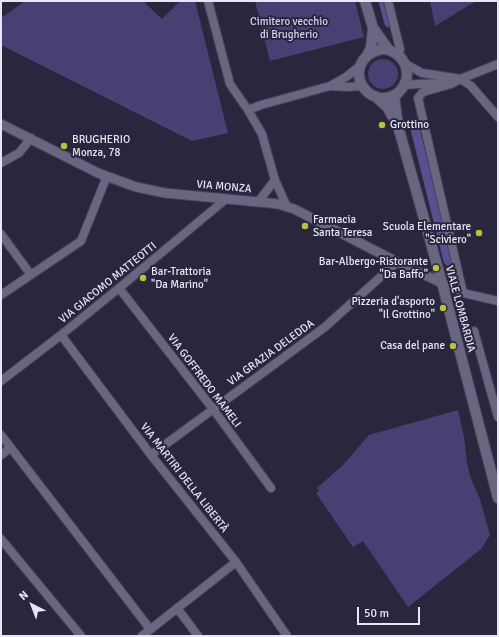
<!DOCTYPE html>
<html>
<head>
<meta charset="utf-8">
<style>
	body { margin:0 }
	#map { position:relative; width:499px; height:637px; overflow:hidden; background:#29273e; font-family:Signika,sans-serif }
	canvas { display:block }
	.frame { position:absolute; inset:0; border:2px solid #e7e6f6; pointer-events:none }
	.north { position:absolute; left:12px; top:585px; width:40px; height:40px; -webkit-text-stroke:3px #29273e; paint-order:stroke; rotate:318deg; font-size:11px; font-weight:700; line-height:16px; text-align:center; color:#e7e6f6 }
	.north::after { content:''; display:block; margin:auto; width:14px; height:18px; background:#e7e6f6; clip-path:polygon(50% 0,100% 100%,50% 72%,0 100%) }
	.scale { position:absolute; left:357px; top:607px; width:63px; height:18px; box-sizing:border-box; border:2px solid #e7e6f6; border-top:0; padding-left:5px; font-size:12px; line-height:14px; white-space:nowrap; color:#e7e6f6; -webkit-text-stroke:3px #29273e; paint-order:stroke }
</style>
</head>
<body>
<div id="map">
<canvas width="499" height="637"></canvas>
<div class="frame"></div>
<div class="north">N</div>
<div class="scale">50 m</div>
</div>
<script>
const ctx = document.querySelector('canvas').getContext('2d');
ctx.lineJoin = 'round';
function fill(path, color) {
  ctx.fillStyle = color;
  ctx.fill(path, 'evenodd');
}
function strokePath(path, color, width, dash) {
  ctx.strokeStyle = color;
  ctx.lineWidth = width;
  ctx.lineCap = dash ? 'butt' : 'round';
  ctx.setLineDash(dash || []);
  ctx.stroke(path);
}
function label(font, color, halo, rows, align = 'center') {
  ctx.font = font + ' Signika,sans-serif';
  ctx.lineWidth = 4;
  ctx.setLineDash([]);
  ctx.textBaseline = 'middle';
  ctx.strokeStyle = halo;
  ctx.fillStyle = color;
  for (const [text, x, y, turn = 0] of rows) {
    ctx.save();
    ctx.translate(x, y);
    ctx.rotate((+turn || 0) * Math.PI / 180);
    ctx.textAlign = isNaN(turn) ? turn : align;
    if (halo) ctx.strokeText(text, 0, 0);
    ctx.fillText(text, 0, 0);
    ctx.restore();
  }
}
fill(new Path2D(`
	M25 1H143L162 19 180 1H195L228 133 192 141 1 45V18Z
	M255 1H355L364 37 270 61Z
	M430 1H476L435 26Z
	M368 74a15 15 0 1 1 30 0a15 15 0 1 1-30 0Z
	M458 410 464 437 467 463 471 479 480 499 490 535 481 549 408 607 363 541 353 547 316 493 319 491 317 488 343 465 369 435Z`), '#474072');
strokePath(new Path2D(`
	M383 1 389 23
	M414 125 448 261`), '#594f91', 9);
const minor = new Path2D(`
	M208 1 230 84 248 110 262 134 275 180 287 207
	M388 1 400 49 399 56
	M404 63 422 73 461 79 471 86 498 117
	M461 79 451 84 423 92 418 98 463 293
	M458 80 498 64
	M404 85 419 84 444 83
	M331 86 348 87 362 86
	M248 110 261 105 330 86 346 77 360 66
	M1 163 19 153 31 138
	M258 202 275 180
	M1 234 31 275
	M442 283 463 293 498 301
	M119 288 213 409 271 488
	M1 295 81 241 107 176
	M474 331 498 417
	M61 335 151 455 236 562 287 636
	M1 381 61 335 119 288 226 199
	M1 435 150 629
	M1 455 10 448
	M151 455 325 327 397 262
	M1 539 81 636
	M177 608 198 636
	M142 636 236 562`);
const tertiary = new Path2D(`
	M1 124 98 173 136 187 165 193 269 203 278 204 294 209 397 262 442 283`);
const secondary = new Path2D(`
	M365 1 373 28 388 49
	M381 49C395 49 407 60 407 74 407 81 403 88 398 93 372 111 345 76 367 56 371 52 376 51 381 49Z
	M367 56 371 47 373 28
	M394 95 398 126 442 283 498 498
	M376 97 387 107 397 124`);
strokePath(minor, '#454356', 10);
strokePath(tertiary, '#454356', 11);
strokePath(secondary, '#454356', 12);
strokePath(minor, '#686681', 8);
strokePath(tertiary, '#686681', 9);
strokePath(secondary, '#686681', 10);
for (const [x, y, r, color] of [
	[382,125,4,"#bfbe41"],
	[64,146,4,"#bfbe41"],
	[305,226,4,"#bfbe41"],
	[479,233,4,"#bfbe41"],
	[436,268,4,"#bfbe41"],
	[143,278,4,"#bfbe41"],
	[443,308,4,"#bfbe41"],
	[453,346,4,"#bfbe41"]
]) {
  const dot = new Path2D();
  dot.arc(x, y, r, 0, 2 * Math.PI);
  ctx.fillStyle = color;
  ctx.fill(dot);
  strokePath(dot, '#29273e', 1.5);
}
label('11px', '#d3d0f6', '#29273e', [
	["Cimitero vecchio",289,22],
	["di Brugherio",289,35]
]);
label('11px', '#e7e6f6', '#29273e', [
	["Grottino",390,125],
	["BRUGHERIO",72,140],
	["Monza, 78",72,153],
	["Farmacia",313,220],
	["Santa Teresa",313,233],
	["Scuola Elementare",471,227,"right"],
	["\"Sciviero\"",471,240,"right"],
	["Bar-Albergo-Ristorante",428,262,"right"],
	["\"Da Baffo\"",428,275,"right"],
	["Bar-Trattoria",151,272],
	["\"Da Marino\"",151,285],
	["Pizzeria d'asporto",435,302,"right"],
	["\"Il Grottino\"",435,315,"right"],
	["Casa del pane",445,346,"right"]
], 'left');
label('11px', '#e7e6f6', '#29273e', [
	["VIA MONZA",224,187,5],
	["VIA GIACOMO MATTEOTTI",108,283,-39],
	["VIALE LOMBARDIA",460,309,75],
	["VIA GRAZIA DELEDDA",271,353,-36],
	["VIA GOFFREDO MAMELI",204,381,53],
	["VIA MARTIRI DELLA LIBERTÀ",184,478,52]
]);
</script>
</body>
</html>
